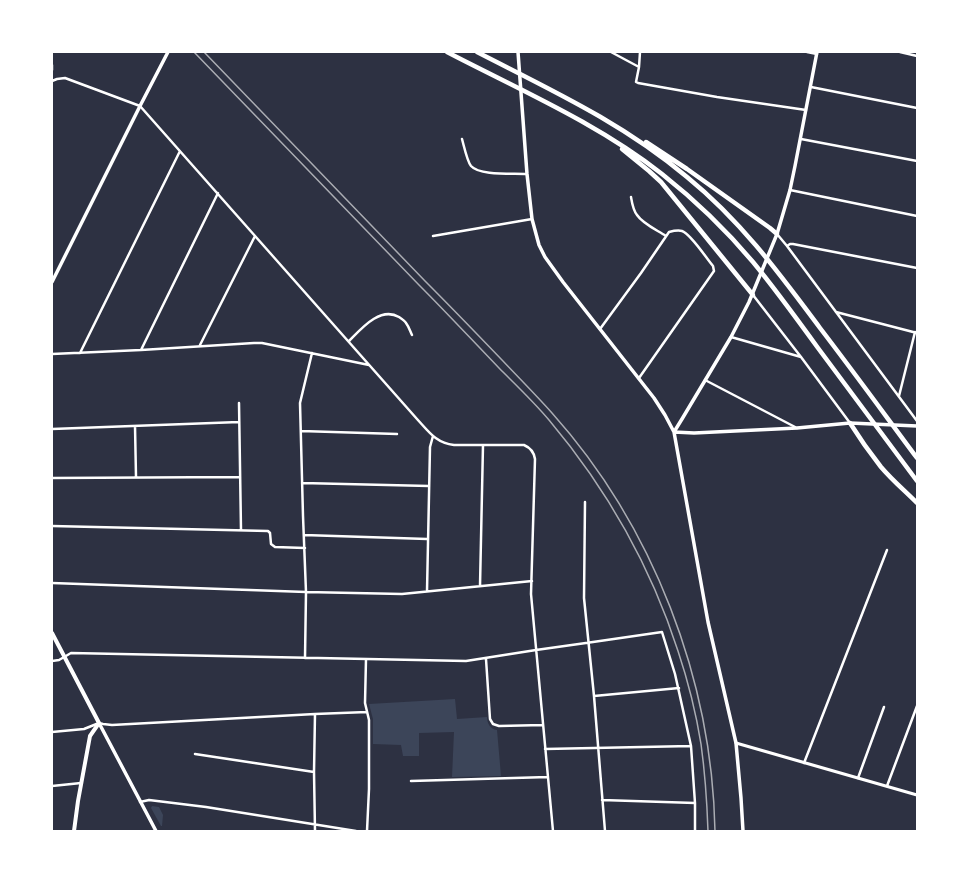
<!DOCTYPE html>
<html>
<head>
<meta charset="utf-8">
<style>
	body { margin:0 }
	#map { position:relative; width:969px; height:883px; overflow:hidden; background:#2d3142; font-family:"PT Sans Narrow",sans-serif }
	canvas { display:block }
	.frame { position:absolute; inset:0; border:53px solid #fff; pointer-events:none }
</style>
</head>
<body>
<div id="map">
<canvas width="969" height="883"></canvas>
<div class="frame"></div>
</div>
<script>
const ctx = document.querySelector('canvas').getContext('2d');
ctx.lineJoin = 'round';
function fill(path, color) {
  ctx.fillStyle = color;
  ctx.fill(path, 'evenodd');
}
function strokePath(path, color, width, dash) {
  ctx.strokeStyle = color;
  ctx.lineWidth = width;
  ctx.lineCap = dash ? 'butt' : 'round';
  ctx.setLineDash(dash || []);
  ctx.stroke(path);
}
fill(new Path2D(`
	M455 699 457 719 487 717C487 723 490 729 497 730L501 776 452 777 454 732 419 733V756H403L401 745 373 744V719L369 704Z
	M152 806 159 807 163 815 162 826H161L151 808Z`), '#3c4559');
strokePath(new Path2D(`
	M611 52 639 67
	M640 52 639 67 636 82 638 83 717 97 806 110
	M807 52 817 54
	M900 52 917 56
	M52 65V70
	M52 81 57 79 65 78 140 106 417 419C429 432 436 443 454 445H524C531 448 534 452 535 459L531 594 553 831
	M811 87 917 108
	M462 139C464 146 467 161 471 166 480 176 513 173 527 174
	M801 139 917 161
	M790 190 917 216
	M631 197C632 203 633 210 637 215 643 224 657 230 666 236
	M777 234 787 246 917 421
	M433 236 532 219
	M787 246 790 244H793L917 268
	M753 295 801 357 850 423
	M836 312 917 333
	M600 329 641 273 669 232C673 231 678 230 682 231 691 234 706 258 713 266L714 271 639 378
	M731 337 801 357
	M349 341C361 329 380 306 399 317 402 319 405 321 406 323 409 327 410 331 412 335
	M200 345 255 236
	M141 350 218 193
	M80 353 180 151
	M52 354 141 350 254 343H262L369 365
	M705 380 797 428
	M899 396 915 332
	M239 403 241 530
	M135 426 136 477
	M52 429 239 422
	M301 431 397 434
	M52 478 240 477
	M302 483 429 486
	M585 502 584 598 594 696 605 831
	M52 526 268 531 270 533 271 544 275 547 305 548
	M304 535 427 539
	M52 583 306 592 402 594 532 581
	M480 586 483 445
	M427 591 430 447 433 436
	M305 658 306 592 303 516 300 403 312 353
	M366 659 365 703 369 720V789L367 831
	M486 659 490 719 493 724 499 726 543 725
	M52 661 59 660 71 653 466 661 536 650 593 642 662 632 675 674 691 746 695 803V831
	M594 696 679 688
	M52 732 84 729 99 723 103 724 112 725 315 714 367 712
	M545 749 691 746
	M195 754 314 772
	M804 763 887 550
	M858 778 884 707
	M411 781 548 777
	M52 786 81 783
	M887 786 917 706
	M602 800 695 803
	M140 802 149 800 206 807 356 831
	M315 831 314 772 315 714`), '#fff', 2.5);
strokePath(new Path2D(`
	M736 743 917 795`), '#fff', 3);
strokePath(new Path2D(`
	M518 52 527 174 532 219 539 245 545 257 563 282 654 398 665 415 674 432 708 622 736 743 741 798 743 831
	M817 52 795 166 790 190 777 234 749 302 731 337 682 419 674 432 694 433 797 428 850 423 917 426
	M52 282 140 106 168 52
	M99 723 156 831`), '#fff', 3.5);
strokePath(new Path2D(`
	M52 633 99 723 90 736 78 801 74 831`), '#fff', 4);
strokePath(new Path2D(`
	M447 52C520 90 597 123 662 174 695 200 726 230 753 262 776 290 797 319 818 348 851 392 884 437 917 481
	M477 52C551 90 623 123 687 177 741 221 779 273 820 328 853 371 885 415 917 458
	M646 142 687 169 770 228 777 234
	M622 149 649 171 661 182 753 295
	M850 423C860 439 870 453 881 467 892 480 905 491 917 503`), '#fff', 4.5);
strokePath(new Path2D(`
	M194 52C269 129 343 207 419 285 446 312 472 340 499 368 516 385 534 402 549 420 607 489 650 564 678 651 688 681 696 713 701 744 705 773 707 802 708 831
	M204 52C278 128 351 205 425 281 451 307 477 334 502 360 519 378 536 395 552 413 653 526 712 679 715 831`), '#abadb3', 1.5);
</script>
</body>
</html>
